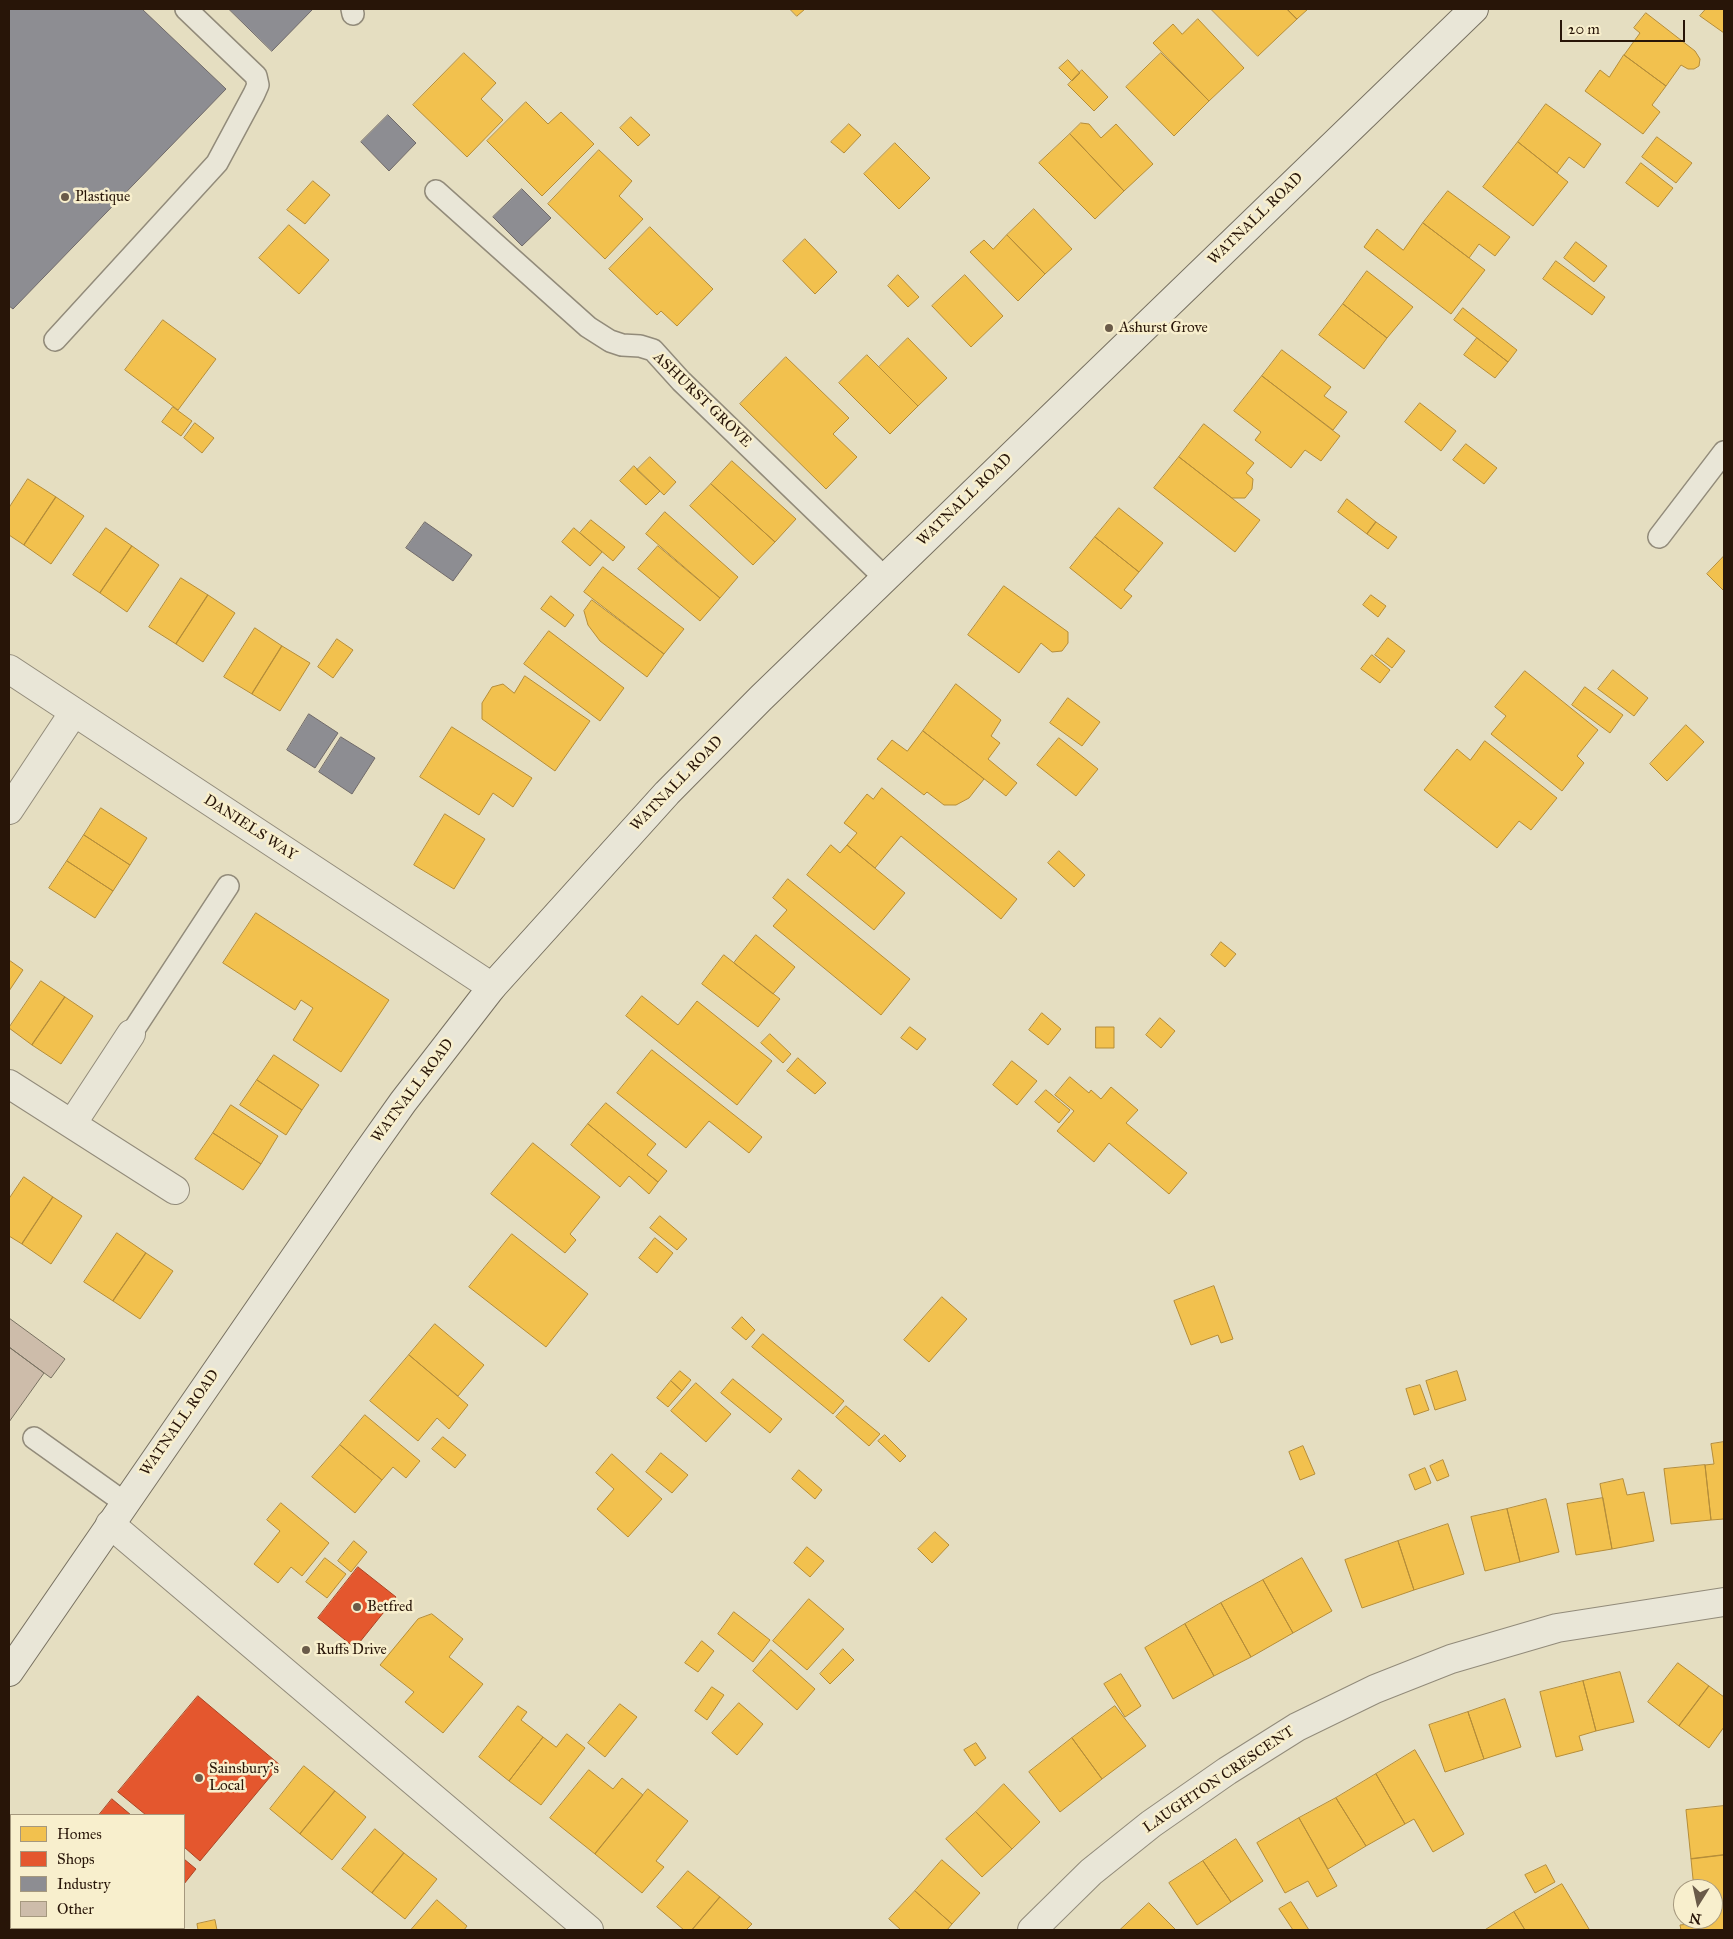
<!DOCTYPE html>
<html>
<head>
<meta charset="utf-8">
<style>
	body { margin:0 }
	#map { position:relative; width:1733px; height:1939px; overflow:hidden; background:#e5dec1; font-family:"IM FELL Great Primer",serif }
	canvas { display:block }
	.frame { position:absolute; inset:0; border:10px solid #281508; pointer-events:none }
	.legend { position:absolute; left:10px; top:1814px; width:175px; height:115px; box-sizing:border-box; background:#f8efcd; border:1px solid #a5987e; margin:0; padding:6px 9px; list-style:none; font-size:15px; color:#281508 }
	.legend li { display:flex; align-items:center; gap:10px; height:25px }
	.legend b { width:25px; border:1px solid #a5987e }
	.north { position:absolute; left:1673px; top:1879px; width:50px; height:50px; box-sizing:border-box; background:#f8efcd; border:1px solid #a5987e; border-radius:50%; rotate:190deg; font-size:14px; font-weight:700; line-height:20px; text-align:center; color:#281508 }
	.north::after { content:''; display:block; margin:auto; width:18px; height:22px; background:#6a5b49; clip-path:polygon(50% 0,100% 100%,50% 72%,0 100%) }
	.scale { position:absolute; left:1560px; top:20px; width:125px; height:22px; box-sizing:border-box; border:2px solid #281508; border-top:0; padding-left:6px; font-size:15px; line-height:18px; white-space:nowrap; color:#281508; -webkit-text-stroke:4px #f8efcd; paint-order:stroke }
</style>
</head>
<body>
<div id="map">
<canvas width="1733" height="1939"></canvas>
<div class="frame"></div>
<ul class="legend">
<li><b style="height:14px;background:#f2c14e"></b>Homes</li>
<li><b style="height:14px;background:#e4572e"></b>Shops</li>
<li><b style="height:14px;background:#8d8d92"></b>Industry</li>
<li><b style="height:14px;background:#cdbcaa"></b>Other</li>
</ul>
<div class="north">N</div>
<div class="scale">20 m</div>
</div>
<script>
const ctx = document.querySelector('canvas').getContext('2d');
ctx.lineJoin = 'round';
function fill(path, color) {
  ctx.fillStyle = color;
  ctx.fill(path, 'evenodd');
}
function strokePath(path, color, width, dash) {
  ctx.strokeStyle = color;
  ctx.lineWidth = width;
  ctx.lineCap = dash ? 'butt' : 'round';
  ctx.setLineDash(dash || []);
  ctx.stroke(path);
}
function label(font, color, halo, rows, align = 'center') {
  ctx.font = font + ' "IM FELL Great Primer",serif';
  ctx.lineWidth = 5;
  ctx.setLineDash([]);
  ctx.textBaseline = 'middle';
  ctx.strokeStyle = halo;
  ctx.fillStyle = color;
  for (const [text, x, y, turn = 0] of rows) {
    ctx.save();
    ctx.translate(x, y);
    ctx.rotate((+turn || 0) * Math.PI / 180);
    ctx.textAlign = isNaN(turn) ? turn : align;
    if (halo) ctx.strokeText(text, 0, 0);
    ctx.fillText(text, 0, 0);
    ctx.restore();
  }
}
const homes = new Path2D(`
	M790 9H805L797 16Z
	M1211 9H1287L1297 19 1258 56Z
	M1287 9H1308L1297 19Z
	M1706 9H1724V33L1700 16Z
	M1646 13 1695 51 1700 59 1699 66 1694 69H1688L1681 65 1666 86 1624 55 1640 33 1634 28Z
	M1198 19 1244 68 1209 101 1153 43 1173 24 1182 34Z
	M464 53 496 83 481 99 503 120 467 157 413 105Z
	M1161 53 1209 101 1174 136 1126 87Z
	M1624 55 1666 86 1652 105 1660 112 1643 134 1585 91 1600 70 1609 77Z
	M1068 60 1080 73 1072 81 1059 68Z
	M1082 70 1108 97 1094 111 1068 85Z
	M526 102 548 124 561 112 594 144 542 196 487 141Z
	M1546 104 1601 144 1584 168 1569 157 1557 173 1518 142Z
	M631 117 650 135 638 146 620 128Z
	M1081 123 1089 124 1101 138 1116 124 1153 164 1124 191 1070 134Z
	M849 124 861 135 844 153 831 142Z
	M1070 134 1124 191 1095 219 1039 163Z
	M1657 137 1692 163 1676 183 1642 157Z
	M1518 142 1568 182 1533 226 1483 187Z
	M895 143 930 178 899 209 864 174Z
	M599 150 632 181 619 196 643 219 605 259 548 204Z
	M1641 163 1673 188 1658 207 1626 183Z
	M313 181 330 195 305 224 287 210Z
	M1448 191 1510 237 1495 256 1479 244 1469 258 1423 223Z
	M1034 209 1072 249 1045 274 1007 235Z
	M1423 223 1485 270 1451 314 1364 247 1377 229 1403 250Z
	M289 225 329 260 299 294 259 258Z
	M650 227 713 289 677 326 661 311 657 315 609 269Z
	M1007 235 1045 274 1018 301 970 252 984 240 993 249Z
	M805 239 837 272 815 294 783 261Z
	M1576 242 1607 266 1594 282 1564 258Z
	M1556 261 1605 297 1592 315 1543 279Z
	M1367 271 1413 307 1387 338 1343 304Z
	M898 275 919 297 908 307 888 286Z
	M965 275 1003 316 971 347 932 306Z
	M1343 304 1387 338 1364 369 1319 335Z
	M1463 308 1517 350 1508 362 1454 320Z
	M163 320 216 359 178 410 125 370Z
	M908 338 947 378 918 406 879 367Z
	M1477 338 1508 362 1495 378 1464 355Z
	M1282 350 1331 387 1324 396 1347 412 1333 430 1262 376Z
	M867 355 918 406 890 434 839 383Z
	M786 357 849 418 833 434 857 457 826 489 740 404Z
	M1262 376 1340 436 1321 461 1305 450 1291 468 1255 440 1261 432 1234 411Z
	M1420 403 1456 431 1441 451 1405 422Z
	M173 407 192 421 181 436 162 422Z
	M195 423 214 438 202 453 184 438Z
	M1204 424 1254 463 1246 473 1253 479 1252 489 1245 498H1232L1179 457Z
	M1466 444 1497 468 1484 484 1453 460Z
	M650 457 676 482 664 495 637 470Z
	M1179 457 1260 520 1235 552 1154 488Z
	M732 461 796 519 775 542 711 484Z
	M634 466 660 491 646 505 620 481Z
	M28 479 56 497 24 545 9 535V508Z
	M711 484 775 542 753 565 690 506Z
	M56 497 84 516 51 564 24 545Z
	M1347 499 1376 522 1367 534 1338 512Z
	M1119 508 1163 543 1139 572 1095 537Z
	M665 512 738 577 720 598 646 534Z
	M591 520 625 547 613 561 580 533Z
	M1376 522 1397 537 1388 549 1367 534Z
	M106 528 132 546 100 593 73 575Z
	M574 528 602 552 590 566 562 542Z
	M1095 537 1139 572 1124 590 1132 596 1121 609 1070 568Z
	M132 546 159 565 127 612 100 593Z
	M658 546 720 598 700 621 638 569Z
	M1724 556V591L1707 574Z
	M603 567 684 629 664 654 584 592Z
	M181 578 208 595 176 644 149 627Z
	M1004 586 1068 632V643L1062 651 1052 652 1041 643 1019 673 968 635Z
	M208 595 235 613 203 662 176 644Z
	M1371 595 1386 606 1378 617 1363 605Z
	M551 596 574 615 565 627 541 609Z
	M592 600 664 654 647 677 600 641 588 625 584 611Z
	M255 628 282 646 252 694 224 677Z
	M549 631 624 688 600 721 524 664Z
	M1388 638 1405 651 1392 668 1375 655Z
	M337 639 353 650 333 678 318 667Z
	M282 646 310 663 280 711 252 694Z
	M1372 655 1390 670 1380 683 1361 669Z
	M1613 670 1648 698 1634 716 1598 689Z
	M1525 671 1598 730 1577 756 1584 763 1562 791 1491 734 1506 716 1495 707Z
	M525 676 590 721 555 771 482 719V703L492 687 503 684 514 693Z
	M956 684 1001 720 991 736 1000 743 988 759 1017 783 1006 796 923 731Z
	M1585 687 1623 715 1610 733 1572 705Z
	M1068 698 1100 722 1082 746 1050 723Z
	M1686 725 1704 742 1667 781 1650 764Z
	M452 727 532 778 513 807 493 793 479 815 420 777Z
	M923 731 984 779 969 798 956 805H944L927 792 924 795 877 759 892 740 907 751Z
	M1059 738 1098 769 1076 796 1037 765Z
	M1485 741 1557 798 1531 830 1519 821 1497 848 1424 790 1457 749 1470 760Z
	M882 788 1017 899 1001 919 901 836 875 868 847 845 857 833 844 823 867 794 873 799Z
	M101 808 147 838 130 865 84 835Z
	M445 814 485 839 454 889 414 865Z
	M84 835 130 865 113 891 67 861Z
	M831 845 840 853 847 845 905 893 874 930 807 875Z
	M1059 851 1085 875 1074 887 1048 863Z
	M67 861 113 891 95 918 49 888Z
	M788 879 910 979 881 1015 773 926 787 910 773 898Z
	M256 913 389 1000 341 1072 293 1040 313 1008 301 1000 295 1010 223 963Z
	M756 935 795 967 773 994 734 963Z
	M1221 942 1236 954 1225 967 1211 955Z
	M724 955 780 999 758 1027 702 984Z
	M9 960 23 970 9 991Z
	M41 981 65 997 32 1045 9 1028Z
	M642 996 678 1025 697 1001 772 1061 737 1105 626 1016Z
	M65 997 93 1016 61 1064 32 1045Z
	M1042 1013 1061 1029 1048 1045 1029 1030Z
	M1160 1018 1175 1031 1161 1048 1146 1035Z
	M910 1027 926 1039 917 1050 901 1038Z
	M1096 1027H1114V1048H1096Z
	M770 1034 791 1054 783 1063 761 1043Z
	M652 1050 762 1137 749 1153 709 1121 686 1148 617 1093Z
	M274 1055 319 1085 302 1110 257 1080Z
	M798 1058 826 1083 815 1094 787 1071Z
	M1012 1061 1037 1081 1017 1105 993 1085Z
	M1070 1077 1089 1093 1091 1090 1101 1099 1111 1087 1138 1110 1126 1123 1187 1173 1169 1194 1109 1143 1094 1162 1057 1131 1074 1111 1055 1095Z
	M257 1080 302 1110 286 1135 240 1105Z
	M1046 1090 1070 1110 1059 1123 1035 1102Z
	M606 1103 656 1144 647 1155 667 1171 658 1182 588 1124Z
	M231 1105 278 1136 261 1164 213 1133Z
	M588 1124 658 1182 649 1194 629 1176 620 1187 571 1145Z
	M213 1133 261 1164 243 1190 195 1159Z
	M533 1143 600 1197 570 1234 576 1240 565 1253 491 1194Z
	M24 1177 53 1197 22 1244 9 1236V1199Z
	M53 1197 82 1216 51 1264 22 1244Z
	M660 1216 687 1239 677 1250 650 1228Z
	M117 1233 146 1253 113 1301 84 1282Z
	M512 1234 588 1294 546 1347 469 1287Z
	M655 1238 673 1253 657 1273 639 1258Z
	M146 1253 173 1271 140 1319 113 1301Z
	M1214 1286 1233 1339 1221 1343 1218 1335 1191 1345 1174 1301Z
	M942 1297 967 1319 929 1362 904 1340Z
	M742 1317 755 1330 746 1340 732 1328Z
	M435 1324 484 1365 458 1396 409 1355Z
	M763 1334 844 1401 833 1414 752 1347Z
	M409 1355 468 1405 449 1429 437 1418 418 1441 370 1401Z
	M680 1371 691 1380 682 1391 671 1381Z
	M1457 1371 1466 1400 1435 1410 1426 1381Z
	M733 1379 782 1419 770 1433 721 1393Z
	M671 1381 682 1391 668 1407 657 1398Z
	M696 1383 731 1414 706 1442 671 1411Z
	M1420 1385 1429 1410 1414 1415 1406 1389Z
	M846 1406 880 1434 869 1446 836 1417Z
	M365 1415 420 1461 406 1478 393 1467 382 1480 340 1445Z
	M885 1435 906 1456 900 1462 878 1441Z
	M443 1437 466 1455 455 1468 432 1449Z
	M1724 1442V1519L1711 1520 1705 1465 1714 1464 1711 1444Z
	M340 1445 382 1480 355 1513 312 1477Z
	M1303 1446 1315 1474 1300 1480 1289 1452Z
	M661 1453 688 1475 672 1493 646 1472Z
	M612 1454 662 1499 628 1537 597 1509 614 1489 596 1473Z
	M1443 1460 1449 1476 1437 1481 1430 1466Z
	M1705 1465 1711 1520 1671 1524 1664 1469Z
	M1425 1468 1431 1483 1415 1490 1409 1475Z
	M799 1470 822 1490 815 1499 792 1479Z
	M1623 1479 1627 1495 1644 1492 1654 1541 1612 1549 1600 1484Z
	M1603 1498 1612 1549 1576 1555 1567 1504Z
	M1546 1499 1559 1552 1520 1562 1507 1509Z
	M281 1503 329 1543 302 1576 291 1567 278 1583 254 1564 280 1531 267 1520Z
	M1507 1509 1520 1562 1485 1571 1471 1517Z
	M1448 1524 1464 1574 1414 1590 1398 1541Z
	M935 1532 949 1545 932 1563 918 1549Z
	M354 1541 367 1552 351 1572 338 1561Z
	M1398 1541 1414 1590 1362 1608 1345 1560Z
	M807 1547 824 1561 810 1577 794 1563Z
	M325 1558 346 1574 327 1598 306 1582Z
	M1302 1558 1332 1611 1293 1633 1263 1580Z
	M1263 1580 1293 1633 1251 1657 1221 1603Z
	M809 1599 844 1629 807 1670 773 1641Z
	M1221 1603 1251 1657 1214 1676 1185 1624Z
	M734 1612 770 1640 753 1662 718 1634Z
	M432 1614 463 1639 449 1657 483 1684 443 1733 405 1702 414 1692 380 1665 418 1619Z
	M1185 1624 1214 1676 1173 1699 1145 1648Z
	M702 1641 714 1651 698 1672 685 1663Z
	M843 1649 854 1660 830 1684 820 1674Z
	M771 1650 815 1689 797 1710 753 1671Z
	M1678 1663 1709 1686 1679 1726 1648 1702Z
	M1620 1672 1634 1722 1596 1731 1583 1681Z
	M1121 1674 1141 1706 1125 1717 1104 1684Z
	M1583 1681 1596 1731 1579 1736 1583 1750 1556 1757 1540 1692Z
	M1709 1686 1724 1697V1727L1709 1748 1679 1726Z
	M712 1687 724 1695 707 1720 695 1711Z
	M1505 1699 1521 1747 1484 1759 1468 1712Z
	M739 1703 763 1724 737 1755 712 1733Z
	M620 1704 637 1717 605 1757 588 1743Z
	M518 1706 527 1712 521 1720 543 1737 509 1781 479 1757Z
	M1115 1706 1146 1746 1102 1779 1072 1738Z
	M1468 1712 1484 1759 1445 1772 1429 1725Z
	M567 1734 585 1748 541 1805 509 1781 543 1737 556 1747Z
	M1072 1738 1102 1779 1060 1812 1029 1772Z
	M976 1743 986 1758 975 1766 964 1750Z
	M1415 1750 1464 1834 1433 1852 1414 1819 1405 1824 1376 1774Z
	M304 1766 335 1791 300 1834 270 1809Z
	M589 1770 613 1789 622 1778 643 1795 595 1854 550 1818Z
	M1376 1774 1405 1824 1366 1846 1336 1798Z
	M1004 1784 1040 1822 1012 1849 976 1812Z
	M648 1789 688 1821 656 1861 664 1867 642 1893 595 1854Z
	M335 1791 366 1817 332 1860 300 1834Z
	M1336 1798 1366 1846 1328 1869 1299 1818Z
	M1724 1806V1855L1691 1859 1686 1810Z
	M976 1812 1012 1849 982 1877 946 1839Z
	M1299 1818 1337 1886 1317 1897 1308 1881 1285 1893 1257 1843Z
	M375 1829 404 1853 372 1893 342 1869Z
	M1236 1839 1263 1881 1231 1902 1203 1861Z
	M404 1853 437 1879 405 1919 372 1893Z
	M1724 1855V1901L1713 1902V1889H1694L1691 1859Z
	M942 1860 980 1893 952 1924 915 1891Z
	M1203 1861 1231 1902 1197 1925 1169 1883Z
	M1546 1865 1555 1882 1535 1893 1525 1875Z
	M688 1871 720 1897 692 1930H684L657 1907Z
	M1562 1884 1589 1929 1587 1930H1525L1514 1912Z
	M915 1891 952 1924 947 1930H901L889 1919Z
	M720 1897 752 1924 746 1930H692Z
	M437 1900 467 1926 464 1930H411Z
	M1724 1901V1930H1681L1680 1925 1698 1923 1697 1919H1713V1902Z
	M1291 1902 1309 1930H1293L1279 1909Z
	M1149 1903 1176 1930H1120Z
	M1514 1912 1525 1930H1485Z
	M215 1920 217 1930H198L197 1924Z`);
fill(homes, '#f2c14e');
strokePath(homes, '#b58d39', 1);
const shops = new Path2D(`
	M358 1567 396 1597 355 1648 318 1618Z
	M198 1696 280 1765 200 1861 184 1847V1815H146L118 1792Z
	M112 1799 131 1815H99Z
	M184 1859 196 1869 184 1884Z
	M11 1927 27 1928 30 1930H9Z
	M33 1928H148L146 1930H36Z`);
fill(shops, '#e4572e');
strokePath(shops, '#ac4323', 1);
const industry = new Path2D(`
	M9 9H142L226 89 13 309 9 306Z
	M229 9H313L272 51Z
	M388 115 416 143 389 171 361 142Z
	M522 189 551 218 522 246 493 217Z
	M425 522 472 555 453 581 406 548Z
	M309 714 338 733 315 768 287 750Z
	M341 737 375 758 352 794 319 772Z`);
fill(industry, '#8d8d92');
strokePath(industry, '#6f6969', 1);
const building = new Path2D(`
	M9 1318 65 1359 51 1378 9 1347Z
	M9 1347 44 1373 9 1422Z`);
fill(building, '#cdbcaa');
strokePath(building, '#787161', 1);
const service = new Path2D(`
	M352 9 353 14
	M436 191 588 327 610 341 622 345 640 346 653 350 681 381 884 577
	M55 340 217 163 254 94 258 85 256 76 186 9
	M1659 537 1724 452
	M131 1034 228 886
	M34 1438 125 1503`);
const minor = new Path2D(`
	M9 669 492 987
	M9 810 74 712
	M9 1084 175 1190
	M72 1124 131 1034
	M1032 1930 1091 1872 1151 1824 1227 1771 1297 1727 1375 1689 1451 1659 1557 1628 1724 1602`);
const tertiary = new Path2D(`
	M110 1524 589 1930`);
const secondary = new Path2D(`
	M9 1672 364 1157 403 1102 492 987 667 793 761 698 1474 9`);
strokePath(service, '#928b7a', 24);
strokePath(minor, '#928b7a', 30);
strokePath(tertiary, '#928b7a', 30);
strokePath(secondary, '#787161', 30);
strokePath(service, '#e9e6d7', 21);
strokePath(minor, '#e9e6d7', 28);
strokePath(tertiary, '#e9e6d7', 28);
strokePath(secondary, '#e9e6d7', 28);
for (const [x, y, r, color] of [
	[65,197,5,"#6a5b49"],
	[1109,328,5,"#6a5b49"],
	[357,1607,5,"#6a5b49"],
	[306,1650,5,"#6a5b49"],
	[199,1778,5,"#6a5b49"]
]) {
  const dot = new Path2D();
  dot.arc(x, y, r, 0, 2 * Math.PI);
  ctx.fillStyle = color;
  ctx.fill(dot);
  strokePath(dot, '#f8efcd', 2);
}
label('15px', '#281508', '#f8efcd', [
	["Plastique",75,197],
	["Ashurst Grove",1119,328],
	["Betfred",367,1607],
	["Ruffs Drive",316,1650],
	["Sainsbury's",209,1769],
	["Local",209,1786]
], 'left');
label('15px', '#281508', '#f8efcd', [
	["WATNALL ROAD",1256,219,-44],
	["ASHURST GROVE",702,400,44],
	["WATNALL ROAD",965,500,-44],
	["WATNALL ROAD",677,784,-46],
	["DANIELS WAY",250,828,33],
	["WATNALL ROAD",413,1091,-53],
	["WATNALL ROAD",180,1423,-55],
	["LAUGHTON CRESCENT",1219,1780,-34]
]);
</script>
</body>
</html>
